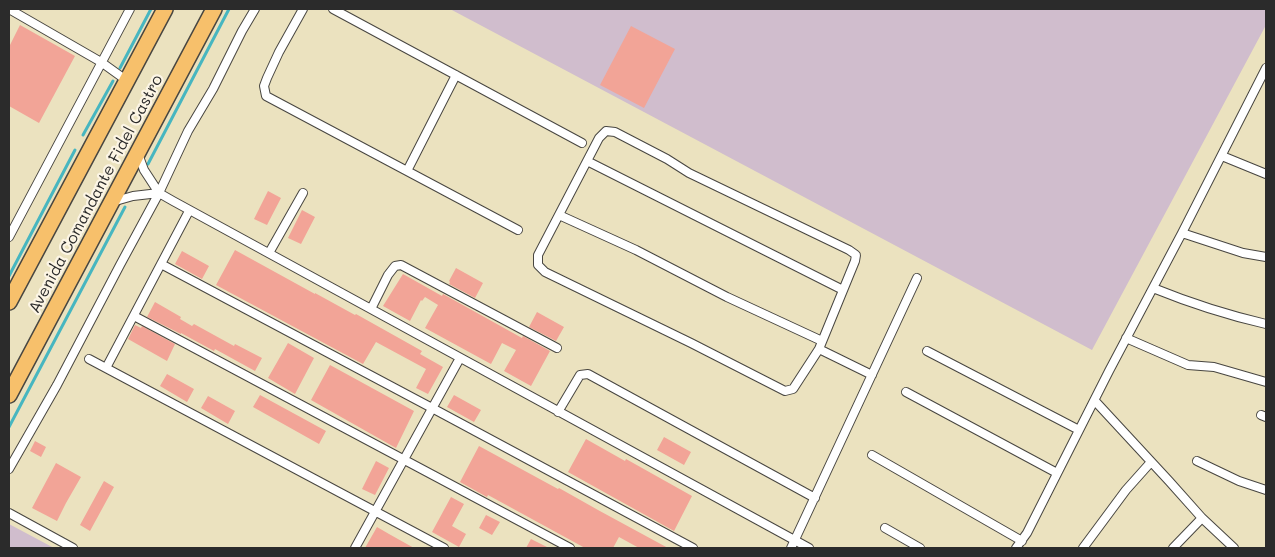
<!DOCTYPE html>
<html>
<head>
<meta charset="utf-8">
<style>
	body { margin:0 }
	#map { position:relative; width:1275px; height:557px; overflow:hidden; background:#ebe2bf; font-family:Mali,sans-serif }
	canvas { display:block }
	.frame { position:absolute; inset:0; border:10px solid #2b2b2b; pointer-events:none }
</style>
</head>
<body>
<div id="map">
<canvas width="1275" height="557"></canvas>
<div class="frame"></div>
</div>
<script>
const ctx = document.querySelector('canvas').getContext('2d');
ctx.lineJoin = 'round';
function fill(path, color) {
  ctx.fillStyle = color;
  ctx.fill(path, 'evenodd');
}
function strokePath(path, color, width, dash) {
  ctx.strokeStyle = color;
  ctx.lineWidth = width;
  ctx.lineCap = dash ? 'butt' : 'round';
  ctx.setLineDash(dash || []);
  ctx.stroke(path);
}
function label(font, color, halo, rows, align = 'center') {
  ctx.font = font + ' Mali,sans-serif';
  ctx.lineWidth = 4.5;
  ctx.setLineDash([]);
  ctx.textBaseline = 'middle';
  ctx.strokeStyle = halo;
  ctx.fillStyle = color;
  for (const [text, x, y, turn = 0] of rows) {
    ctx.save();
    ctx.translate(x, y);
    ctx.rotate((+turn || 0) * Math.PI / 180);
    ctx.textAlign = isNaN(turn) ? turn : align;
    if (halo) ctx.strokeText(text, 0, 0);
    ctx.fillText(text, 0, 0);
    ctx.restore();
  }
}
fill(new Path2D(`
	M450 9H1266V25L1092 350Z
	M9 524 54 548H9Z`), '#d0bdcd');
strokePath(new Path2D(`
	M120 68 151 9
	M83 135 113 81
	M148 164 229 9
	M9 276 75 150
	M9 427 125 207`), '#47b6c0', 3);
fill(new Path2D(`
	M20 25 75 56 39 123 9 106V47Z
	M631 26 675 49 644 108 600 85Z
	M268 191 281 198 267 225 254 219Z
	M302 210 315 217 301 244 288 238Z
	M235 250 315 294V293L355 315 356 314 422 351 420 354 443 367 428 394 416 388 426 369 376 342 363 364 216 285Z
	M182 251 209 266 202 279 175 264Z
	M456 268 483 283 475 298 449 284 450 282 449 281Z
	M403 274 442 296 443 294 522 338 523 336 550 351 531 386 504 371 516 350 502 343 491 364 425 328 438 305 425 297 422 301 421 300 410 321 383 306Z
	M155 302 181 317 180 319 192 326 194 324 234 346 235 344 262 358 255 371 215 349 214 351 181 333V334L147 317Z
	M537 312 564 327 556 341 529 327Z
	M135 325 141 328 142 326 175 344 167 361 128 339Z
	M288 343 314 358 295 394 268 378Z
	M330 365 414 411 396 448 311 400Z
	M167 374 194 389 187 402 160 386Z
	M260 395 326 431 319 444 253 407Z
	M454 395 481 410 474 422 447 407Z
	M208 396 235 411 228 424 201 408Z
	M664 437 691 452 684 465 657 450Z
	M586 439 625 461 626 459 692 496 674 531 568 472Z
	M35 441 46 447 41 457 30 451Z
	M479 446 558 489 559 488 598 510 668 548H639L619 537 613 548H585L488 495 487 497 460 482Z
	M376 461 389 468 375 495 362 489Z
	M56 463 81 477 66 503 57 521 32 508Z
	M104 481 114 487 90 531 80 525Z
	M451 497 464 504 452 526 466 534 459 547 432 532Z
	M486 515 500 522 492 535 479 528Z
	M377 527 389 534 414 548H365Z
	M531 539 549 548H526Z`), '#f2a497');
const minor = new Path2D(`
	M9 9 101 62 126 80
	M303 9 279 52 267 78 264 86 266 96 518 230
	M333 9 582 143
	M138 154 144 170 159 193 173 201 809 548
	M1222 156 1266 174
	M587 161 843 290
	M407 171 456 75
	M112 202 133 196 159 193
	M559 215 636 250 727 297 822 341
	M1182 233 1243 253 1266 257
	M9 237 130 9
	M269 253 303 193
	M161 264 432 408 693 548
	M1153 288C1190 303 1227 315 1266 324
	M371 309 388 275 395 266 401 265 557 348
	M134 316 570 548
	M1126 338 1188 365 1214 367 1266 382
	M819 349 793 389 785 391 691 343 545 272 538 265V255L599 138 606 131 615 132 667 159 689 173 849 250 856 255 855 261 819 349 872 375
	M927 351 1079 430
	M89 359 444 548
	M106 368 189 211
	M906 392 1057 473
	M1095 401 1169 481 1202 518 1234 548
	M558 412 580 375 588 374 815 498
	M1261 415 1266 417
	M872 455 1022 541
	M1197 461 1239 481 1266 490
	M9 469 57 385 120 265 159 193 188 131 213 89 242 31 255 9
	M9 513 73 548
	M885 528 920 548
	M355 548 460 358
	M791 548 917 278
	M1016 548 1027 533 1109 371 1182 233 1266 68
	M1083 548 1126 490 1151 462
	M1173 548 1202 518`);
const motorway = new Path2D(`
	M9 302 165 9
	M9 395 214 9`);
strokePath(minor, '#484641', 10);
strokePath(motorway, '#484641', 18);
strokePath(minor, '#fff', 8);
strokePath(motorway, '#f7c06b', 15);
label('16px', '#2b2b2b', '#fcf5e5', [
	["Avenida Comandante Fidel Castro",96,194,-62]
]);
</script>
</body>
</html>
